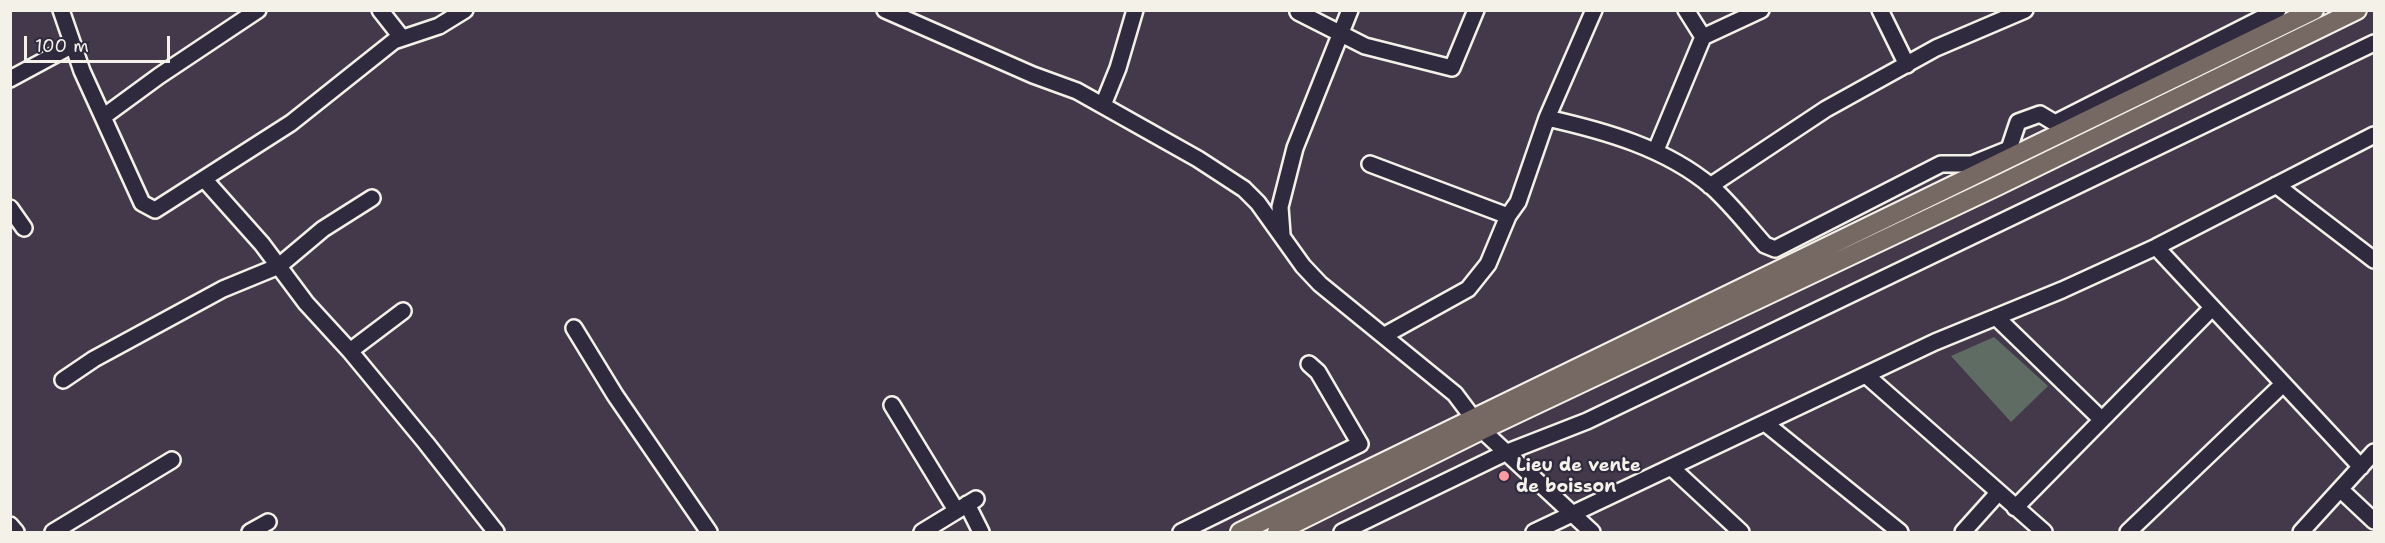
<!DOCTYPE html>
<html>
<head>
<meta charset="utf-8">
<style>
	body { margin:0 }
	#map { position:relative; width:2385px; height:543px; overflow:hidden; background:#43394a; font-family:"Shantell Sans",sans-serif }
	canvas { display:block }
	.frame { position:absolute; inset:0; border:12px solid #f4f1e8; pointer-events:none }
	.scale { position:absolute; left:24px; top:36px; width:146px; height:27px; box-sizing:border-box; border:3px solid #f4f1e8; border-top:0; padding-left:8px; font-size:18px; line-height:21px; white-space:nowrap; color:#f4f1e8; -webkit-text-stroke:4px #2f2a3d; paint-order:stroke }
</style>
</head>
<body>
<div id="map">
<canvas width="2385" height="543"></canvas>
<div class="frame"></div>
<div class="scale">100 m</div>
</div>
<script>
const ctx = document.querySelector('canvas').getContext('2d');
ctx.lineJoin = 'round';
function fill(path, color) {
  ctx.fillStyle = color;
  ctx.fill(path, 'evenodd');
}
function strokePath(path, color, width, dash) {
  ctx.strokeStyle = color;
  ctx.lineWidth = width;
  ctx.lineCap = dash ? 'butt' : 'round';
  ctx.setLineDash(dash || []);
  ctx.stroke(path);
}
function label(font, color, halo, rows, align = 'center') {
  ctx.font = font + ' "Shantell Sans",sans-serif';
  ctx.lineWidth = 4.5;
  ctx.setLineDash([]);
  ctx.textBaseline = 'middle';
  ctx.strokeStyle = halo;
  ctx.fillStyle = color;
  for (const [text, x, y, turn = 0] of rows) {
    ctx.save();
    ctx.translate(x, y);
    ctx.rotate((+turn || 0) * Math.PI / 180);
    ctx.textAlign = isNaN(turn) ? turn : align;
    if (halo) ctx.strokeText(text, 0, 0);
    ctx.fillText(text, 0, 0);
    ctx.restore();
  }
}
fill(new Path2D(`
	M1994 337 2048 386 2011 422 1951 356Z`), '#5e6c63');
const minor = new Path2D(`
	M61 10 82 71 142 203 155 210 291 123 394 41 439 26 465 10
	M380 10 402 38
	M885 10 1033 75 1077 91 1198 159 1244 189 1258 203 1303 266 1320 284 1455 394 1482 430 1592 532
	M1686 10 1703 37
	M1880 10 1907 65
	M1298 12 1365 46 1452 68 1476 10
	M10 79 73 45
	M1103 105 1118 68 1135 10
	M103 117 159 76 258 10
	M1547 118C1605 131 1666 148 1712 187 1731 204 1748 226 1765 245L1775 249 1941 164H1972L1984 171
	M1656 150 1703 37 1761 10
	M1370 164 1508 216
	M1972 164 2009 149 2018 122 2040 114 2055 123 2278 10
	M204 179 262 244 306 303 350 351 426 443 496 532
	M2276 185 2374 260
	M1710 186 1826 109 1936 48 2025 10
	M10 208 24 228
	M1282 234 1280 207 1295 148 1350 10
	M2156 247 2361 467
	M1996 317 2101 419
	M574 328 615 395 709 532
	M1385 335 1468 289 1488 264 1508 216 1518 202 1547 118 1594 10
	M350 351 403 311
	M1867 376 2044 532
	M63 380 94 359 223 289 279 266 323 229 372 198
	M892 405 956 510
	M1765 423 1900 532
	M1672 468 1741 532
	M2341 490 2374 521
	M967 504 981 532
	M2015 508 2212 308
	M10 525 16 532
	M53 532 172 460
	M250 532 268 522
	M922 532 976 499
	M1181 532 1360 444 1318 372 1309 364
	M1342 532 1505 453 1587 421 2374 43
	M1534 532 1935 342 2062 290 2156 247 2374 135
	M1963 532 1998 493
	M2128 532 2282 385
	M2301 532 2374 452`);
const major = new Path2D(`
	M1240 532 2314 10
	M1277 532 1482 430 1995 187 2357 10`);
strokePath(minor, '#f4f1e8', 20);
strokePath(major, '#f4f1e8', 22);
strokePath(minor, '#2f2a3d', 15);
strokePath(major, '#766964', 18);
for (const [x, y, r, color] of [
	[1504,476,6,"#ff9aa2"]
]) {
  const dot = new Path2D();
  dot.arc(x, y, r, 0, 2 * Math.PI);
  ctx.fillStyle = color;
  ctx.fill(dot);
  strokePath(dot, '#2f2a3d', 2);
}
label('bold 18px', '#f4f1e8', '#2f2a3d', [
	["Lieu de vente",1516,466],
	["de boisson",1516,487]
], 'left');
</script>
</body>
</html>
